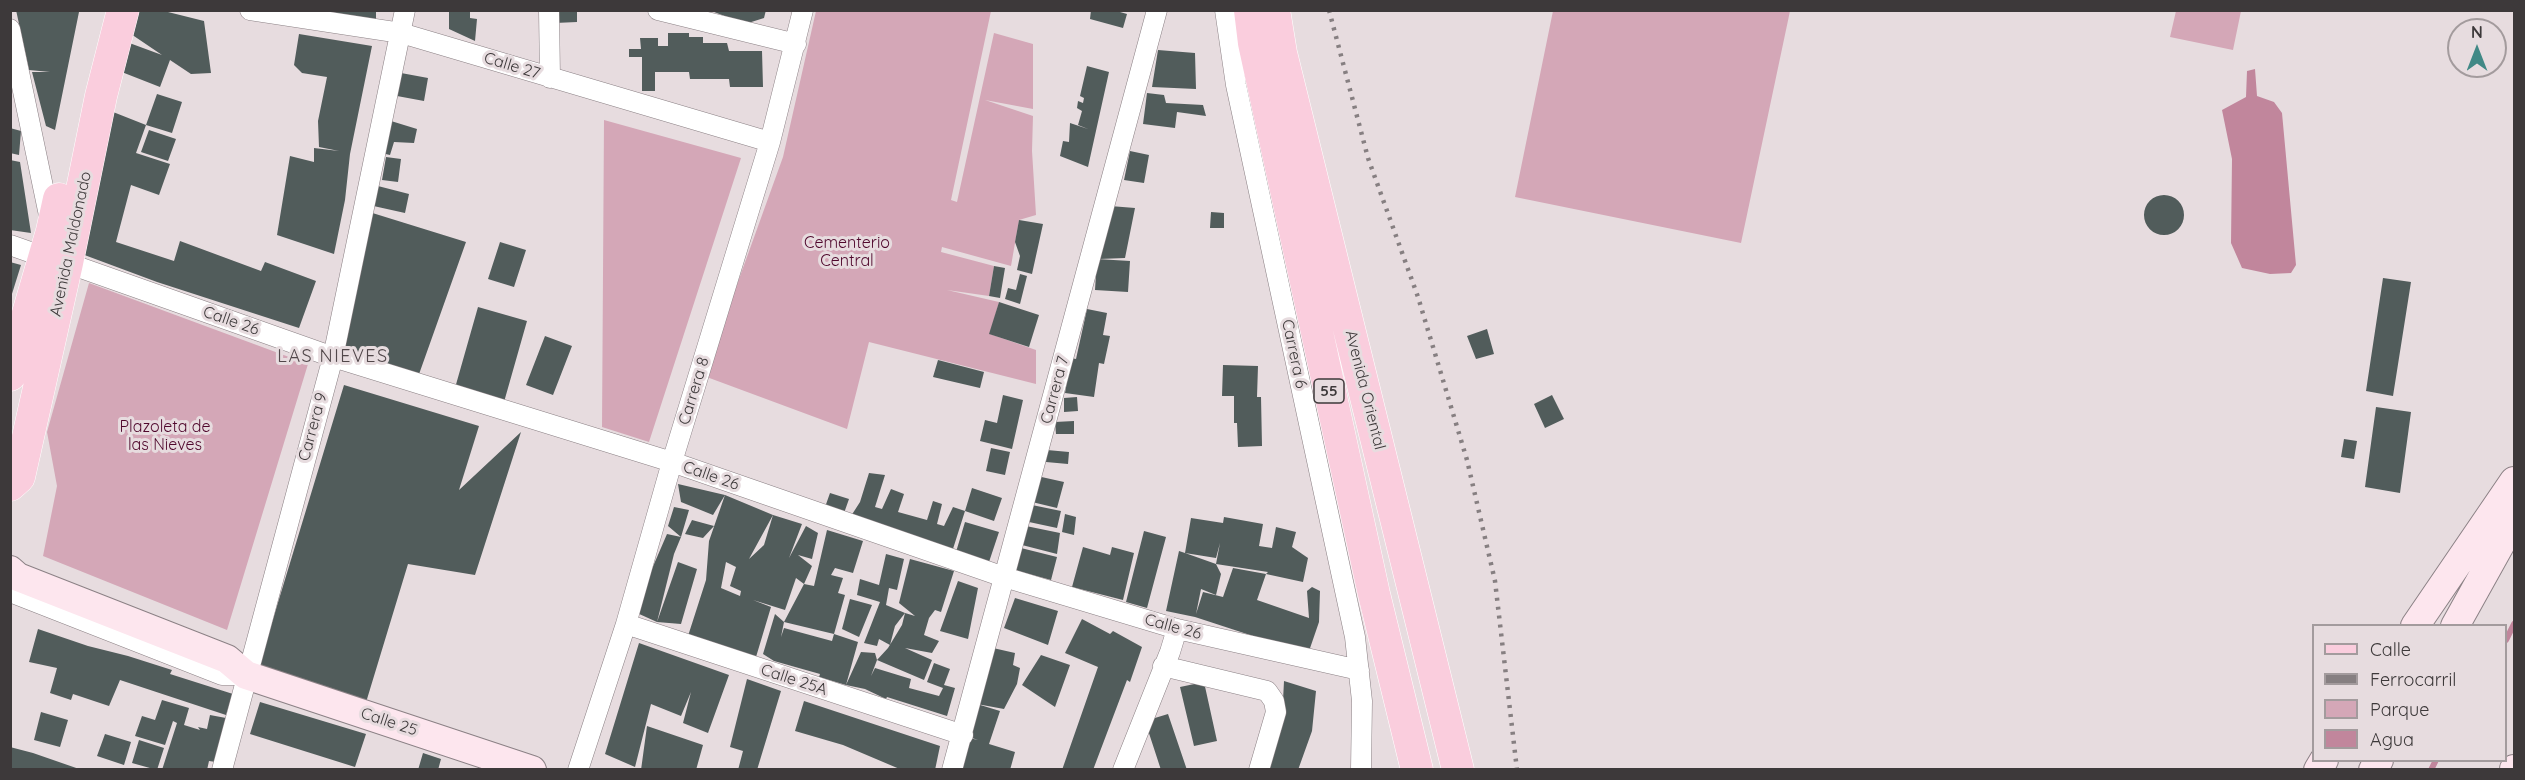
<!DOCTYPE html>
<html>
<head>
<meta charset="utf-8">
<style>
	body { margin:0 }
	#map { position:relative; width:2525px; height:780px; overflow:hidden; background:#e7dcdf; font-family:Quicksand,sans-serif }
	canvas { display:block }
	.frame { position:absolute; inset:0; border:12px solid #3d393a; pointer-events:none }
	.legend { position:absolute; left:2312px; top:624px; width:195px; height:138px; box-sizing:border-box; background:#e7dcdf; border:2px solid #a39b9d; margin:0; padding:8px 10px; list-style:none; font-size:18px; color:#3d393a }
	.legend li { display:flex; align-items:center; gap:12px; height:30px }
	.legend b { width:30px; border:2px solid #a39b9d }
	.north { position:absolute; left:2447px; top:18px; width:60px; height:60px; box-sizing:border-box; background:#e7dcdf; border:2px solid #a39b9d; border-radius:50%; rotate:0deg; font-size:16px; font-weight:700; line-height:24px; text-align:center; color:#3d393a }
	.north::after { content:''; display:block; margin:auto; width:21px; height:27px; background:#418986; clip-path:polygon(50% 0,100% 100%,50% 72%,0 100%) }
</style>
</head>
<body>
<div id="map">
<canvas width="2525" height="780"></canvas>
<div class="frame"></div>
<ul class="legend">
<li><b style="height:8px;background:#facddd"></b>Calle</li>
<li><b style="height:8px;background:#867f81"></b>Ferrocarril</li>
<li><b style="height:16px;background:#d4a7b7"></b>Parque</li>
<li><b style="height:16px;background:#c1869c"></b>Agua</li>
</ul>
<div class="north">N</div>
</div>
<script>
const ctx = document.querySelector('canvas').getContext('2d');
ctx.lineJoin = 'round';
function fill(path, color) {
  ctx.fillStyle = color;
  ctx.fill(path, 'evenodd');
}
function strokePath(path, color, width, dash) {
  ctx.strokeStyle = color;
  ctx.lineWidth = width;
  ctx.lineCap = dash ? 'butt' : 'round';
  ctx.setLineDash(dash || []);
  ctx.stroke(path);
}
function label(font, color, halo, rows, align = 'center') {
  ctx.font = font + ' Quicksand,sans-serif';
  ctx.lineWidth = 6;
  ctx.setLineDash([]);
  ctx.textBaseline = 'middle';
  ctx.strokeStyle = halo;
  ctx.fillStyle = color;
  for (const [text, x, y, turn = 0] of rows) {
    ctx.save();
    ctx.translate(x, y);
    ctx.rotate((+turn || 0) * Math.PI / 180);
    ctx.textAlign = isNaN(turn) ? turn : align;
    if (halo) ctx.strokeText(text, 0, 0);
    ctx.fillText(text, 0, 0);
    ctx.restore();
  }
}
fill(new Path2D(`
	M816 11H991L951 200 957 202 994 33 1033 44V109L985 100 1033 116 1032 151 1036 215 1019 220 1011 266 942 247 941 252 994 266 989 296 947 290 999 302 990 334 1036 350V384L869 342 847 429 704 376 783 157Z
	M1553 11H1790L1741 243 1515 197Z
	M2176 11H2241L2233 50 2170 37Z
	M604 120 741 158 649 442 602 427Z
	M89 283 308 364 227 630 43 556 57 486 47 432Z`), '#d4a7b7');
fill(new Path2D(`
	M2255 69 2257 96 2274 102 2282 113 2296 265 2291 273 2270 274 2242 268 2231 243 2232 159 2222 110 2246 97 2247 71Z`), '#c1869c');
strokePath(new Path2D(`
	M2506 640 2514 624
	M2431 770 2436 760`), '#c1869c', 6);
fill(new Path2D(`
	M16 10 79 12 55 130 46 126 32 72H50L29 70Z
	M131 10H160L204 21 211 73 191 74 170 60 160 87 114 69 124 41 162 55 128 32Z
	M322 10H376V23L322 11Z
	M449 10H470V18L477 19 475 41 449 29Z
	M555 10H577V22L555 23Z
	M709 10H766L764 18 745 24Z
	M1091 10H1113L1127 14 1123 28 1090 19Z
	M668 33H689V37H703V43H727L729 51H762L763 87H730L729 79H690L689 72H655V91H642V57H629V49H641L640 38H658V46H668Z
	M299 34 372 46 350 154 345 200 334 254 277 235 290 156 314 162V148L339 151 319 147 318 121 327 77 302 73 294 65Z
	M1158 50 1195 53 1196 89 1152 87Z
	M1087 66 1109 72 1088 167 1060 156 1063 141 1069 142 1070 123 1088 129 1078 125 1082 111 1077 108 1078 101 1083 103 1084 98 1080 96Z
	M401 73 428 78 424 101 397 96Z
	M1147 93 1164 95 1166 103 1203 105 1206 116 1177 112 1175 128 1143 124Z
	M157 94 182 102 172 133 146 125Z
	M103 108 146 125 136 153 170 164 159 195 131 185 116 242 174 261 180 241 261 271 265 262 316 281 299 328 157 282 71 250Z
	M391 121 417 129 414 143 394 142 390 155 381 153Z
	M10 128 21 131 19 155 10 153Z
	M149 130 176 139 168 161 141 152Z
	M1130 151 1149 155 1144 183 1124 180Z
	M386 157 401 159 398 182 382 180Z
	M10 160 20 162 31 233 10 230Z
	M374 185 409 194 405 213 369 205Z
	M2144 215a20 20 0 1 1 40 0a20 20 0 1 1-40 0Z
	M1110 206 1135 208 1125 258 1099 259Z
	M366 211 466 242 418 377 336 349Z
	M1211 212 1224 213V228H1210Z
	M1019 220 1043 224 1032 274 1017 270 1020 256 1015 242Z
	M500 242 526 250 514 287 488 279Z
	M1097 259 1130 261 1128 292 1095 290Z
	M10 262 21 265 11 297H10Z
	M994 266 1005 268 1000 298 989 296Z
	M1020 274 1027 276 1020 304 1005 299 1008 288 1016 290Z
	M2383 278 2411 282 2393 396 2366 391Z
	M999 302 1039 315 1029 347 989 334Z
	M478 307 527 321 504 402 455 388Z
	M1087 309 1107 313 1103 335 1110 336 1104 364 1099 363 1094 397 1065 393 1071 358 1076 359Z
	M1487 329 1494 354 1476 359 1467 336Z
	M545 336 572 346 553 395 526 385Z
	M938 360 984 372 980 388 933 377Z
	M1223 365 1258 366 1257 397H1261L1262 446 1238 447 1237 423H1234V396H1222Z
	M344 385 479 426 459 490 521 432 475 575 408 564 364 709 256 675Z
	M1003 395 1023 400 1012 449 980 441 985 420 997 423Z
	M1552 395 1564 419 1545 428 1534 404Z
	M1077 397 1078 411 1064 412V398Z
	M2376 407 2411 412 2400 493 2365 487Z
	M1074 421V434H1056L1055 422Z
	M2344 439 2357 441 2354 459 2341 457Z
	M991 448 1010 452 1005 475 986 471Z
	M1047 450 1069 452 1068 464 1046 462Z
	M869 473 885 475 875 507 882 509 891 489 904 494 898 512 927 520 933 501 942 504 937 524 944 526 953 507 965 511 972 488 1002 498 994 521 965 511 952 552 851 516 860 502Z
	M1037 476 1064 482 1057 508 1032 502Z
	M678 484 725 495 713 515 681 502Z
	M830 493 849 499 843 516 824 510Z
	M725 495 773 515 802 524 789 558 806 526 818 533 812 559 798 555 812 566 804 584 796 578 785 610 753 600 771 607 756 657 688 636 706 580 709 541ZM773 515 764 545 749 559ZM726 562 736 567 730 586 741 591 740 596 721 588Z
	M1032 505 1061 511 1057 528 1029 522Z
	M674 507 689 510 681 537 668 526Z
	M1065 514 1076 517 1074 535 1062 532Z
	M1224 517 1263 524 1259 546 1272 548 1276 527 1296 532 1292 547 1308 558 1303 582 1266 574 1268 572 1216 564 1220 543 1216 558 1185 553 1216 564 1221 574 1216 595 1201 589 1196 614 1203 592 1223 597 1233 568 1266 574 1257 600 1309 618 1307 591 1312 587 1320 591 1319 622 1308 654 1195 617 1166 611 1179 551 1185 553 1191 518 1223 523Z
	M692 520 714 526 703 538 685 534Z
	M965 522 999 532 989 562 956 552Z
	M1026 526 1060 533 1057 554 1022 545Z
	M827 530 863 541 853 573 835 568 831 575 843 578 838 593 845 595 834 634 858 642 846 685 861 652 875 653 877 660 871 676 875 668 911 679 909 688 939 696 943 688 927 682 934 663 950 669 944 685 955 688 947 716 887 697 886 699 865 689 846 685 819 677 820 674 774 661 763 654 775 614 784 622 804 584 814 586ZM784 622 834 634 832 641 784 628 781 637Z
	M1144 531 1166 537 1147 608 1126 602Z
	M667 534 681 537 674 554 657 622 637 613 648 578Z
	M1083 547 1110 555 1112 547 1134 553 1123 600 1072 587Z
	M1021 548 1057 557 1051 580 1014 570Z
	M886 554 904 559 897 590 889 588 886 605 905 613 895 626 890 645 879 639 877 646 864 643 880 602 857 595 860 579 879 585Z
	M910 559 954 571 941 612 935 610 929 618 924 635 939 641 932 653 905 648 932 660 924 680 877 660 888 648 902 625 905 613 915 616 899 603Z
	M678 562 697 569 681 624 657 622Z
	M958 581 978 588 968 639 940 631Z
	M1015 598 1058 611 1048 645 1004 628Z
	M850 599 872 605 859 637 842 629Z
	M1082 619 1110 634 1113 631 1142 647 1130 682 1127 680 1093 770H1062L1098 667 1065 653Z
	M38 629 88 646 128 656 172 670 170 674 233 694 226 715 120 680 109 706 73 694 71 700 50 693 57 668 29 662Z
	M639 643 729 675 708 733 683 723 691 692 681 716 651 704 635 767 605 754Z
	M993 648 1015 653 1013 665 1020 668 1017 684 1004 709 977 704Z
	M1041 655 1070 665 1055 707 1022 685Z
	M747 679 781 691 757 770H738L743 751 730 747Z
	M1284 681 1316 691 1312 731 1298 770H1267L1282 721Z
	M1204 682 1217 741 1194 746 1180 687Z
	M162 700 189 708 184 725 200 730 198 727 207 729 210 715 226 718 216 762 209 761 207 770H162L177 723 173 721 165 745 135 736 142 716 155 720Z
	M804 701 940 746 935 770H902L843 745 795 731Z
	M260 702 366 734 355 767 250 734Z
	M977 704 1000 711 989 744 1015 752 1010 770H960L969 738 978 740 966 736Z
	M41 712 68 720 60 747 34 740Z
	M1168 714 1187 770H1161L1145 721Z
	M647 726 703 745 696 770H641Z
	M105 734 131 742 124 765 97 756Z
	M139 740 164 748 157 770 132 763Z
	M10 747 33 753 82 770H10Z
	M423 753 441 759 438 770H418Z`), '#515c5b');
const street = new Path2D(`
	M250 10 401 33 770 142
	M549 10 550 78
	M658 10 796 44
	M1225 10 1236 85 1355 637 1362 701 1361 770
	M10 29 50 220
	M10 245 44 257
	M67 263 333 357 672 462 1004 577 1177 629 1359 670
	M10 592 222 675H246
	M626 624 963 735
	M1163 666 1267 691 1274 701 1276 712 1259 770
	M222 770 333 357 405 10
	M578 770 626 624 672 462 770 142 803 10
	M952 770 1157 10
	M1123 770 1170 652 1177 629`);
const secondary = new Path2D(`
	M10 570 18 577 227 659 246 675 532 770
	M2415 626 2514 481
	M2455 626 2514 520
	M2318 770 2324 760
	M2373 770 2379 760
	M2514 770V769`);
const primary = new Path2D(`
	M1250 10 1254 43 1374 594 1417 770
	M1274 10 1281 53 1458 770
	M10 375 52 231 59 199
	M10 485 19 477 67 263 101 96 123 10`);
strokePath(street, '#8b8185', 21);
strokePath(secondary, '#8b8185', 30);
strokePath(primary, '#fff', 33);
strokePath(street, '#fff', 20);
strokePath(secondary, '#fde6ee', 28);
strokePath(primary, '#facddd', 32);
strokePath(new Path2D(`
	M1329 10 1368 158 1418 297 1467 460 1495 581 1517 770`), '#867f81', 4.5, [3, 6]);
for (const [x, y, w] of [
	[1329,391,30]
]) {
  const box = new Path2D();
  box.roundRect(x - w / 2, y - 12, w, 24, 4.5);
  ctx.fillStyle = '#e7dcdf';
  ctx.fill(box);
  strokePath(box, '#3d393a', 1.5);
}
label('bold 15px', '#3d393a', null, [
	["55",1329,391]
]);
label('16px', '#3d393a', '#e7dcdf', [
	["Calle 27",512,66,17],
	["Avenida Maldonado",71,244,-78],
	["Calle 26",231,321,19],
	["Carrera 6",1294,354,78],
	["Carrera 7",1055,390,-75],
	["Avenida Oriental",1365,390,76],
	["Carrera 8",694,391,-73],
	["Carrera 9",313,427,-75],
	["Calle 26",711,476,19],
	["Calle 26",1173,627,15],
	["Calle 25A",794,680,18],
	["Calle 25",389,722,18]
]);
label('16px', '#50082d', '#e7dcdf', [
	["Cementerio",847,243],
	["Central",847,261],
	["Plazoleta de",165,427],
	["las Nieves",165,445]
]);
ctx.letterSpacing = '1.5px';
label('18px', '#51474a', '#e7dcdf', [
	["LAS NIEVES",333,357]
]);
ctx.letterSpacing = '0px';
</script>
</body>
</html>
